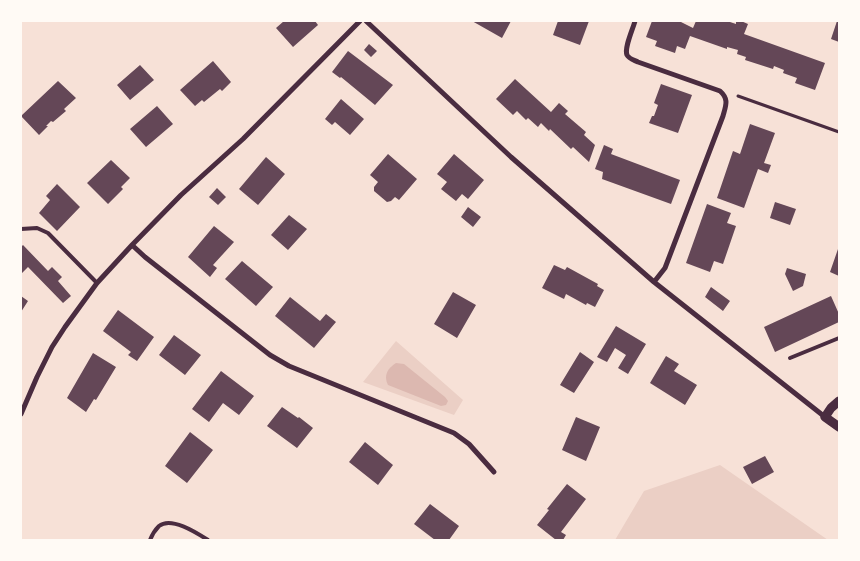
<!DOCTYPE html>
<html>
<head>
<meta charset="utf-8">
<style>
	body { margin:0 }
	#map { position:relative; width:860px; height:561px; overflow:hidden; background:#f7e1d7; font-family:"Titillium Web",sans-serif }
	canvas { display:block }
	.frame { position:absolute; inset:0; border:22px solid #fffaf5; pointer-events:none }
</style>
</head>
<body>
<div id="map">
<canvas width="860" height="561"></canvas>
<div class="frame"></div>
</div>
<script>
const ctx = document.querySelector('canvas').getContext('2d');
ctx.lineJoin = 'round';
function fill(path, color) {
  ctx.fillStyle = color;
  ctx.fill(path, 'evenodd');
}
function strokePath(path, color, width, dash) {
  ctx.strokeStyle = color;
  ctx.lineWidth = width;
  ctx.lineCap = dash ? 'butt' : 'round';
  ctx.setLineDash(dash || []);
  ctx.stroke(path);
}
fill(new Path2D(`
	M396 341 463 400 454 415 363 382Z
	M720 465 828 540H615L644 491Z`), '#ebcfc5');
fill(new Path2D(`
	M396 363 404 364 445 397 448 401 446 405 441 406 388 385C383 375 388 368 396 363Z`), '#dcb8b0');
fill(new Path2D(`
	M284 21H315L318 25 293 47 276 28Z
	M472 21H511L502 38Z
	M558 21H589L580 45 553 35Z
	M652 21H679L693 28 696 21H727L736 24V21H741L748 24 744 34 825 63 815 90 795 83 797 78 783 73 784 70 774 66 773 69 745 60 746 57 737 54 738 50 727 47V49L690 36 685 49 677 46 675 53 655 46 657 41 646 37Z
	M837 21H839V42L831 39Z
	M369 44 377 51 371 57 364 50Z
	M348 51 393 85 375 105 341 77 340 78 332 72Z
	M213 61 231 82 222 91 220 89 204 102 202 100 195 106 180 90Z
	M140 65 154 80 130 100 117 85Z
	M515 79 551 112 559 103 568 111 565 114 586 132 584 135 595 145 589 162 573 147 571 149 550 129 549 131 541 123 538 127 528 118 526 120 517 111 513 115 496 99Z
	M58 81 76 98 64 109 66 111 53 122 51 121 46 126H48L39 135 21 116Z
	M661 84 692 95 678 133 649 123 652 116H654L658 105 654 103Z
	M341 99 364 119 350 135 335 122 332 125 325 119Z
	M157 106 173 124 146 147 130 129Z
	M750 124 775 133 764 163 771 165 768 173 758 169 744 208 717 198 733 151 740 154Z
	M604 145 613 149 611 154 680 180 671 204 602 179 603 172 595 169Z
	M388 154 417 179 399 200 395 197 391 201 387 202 374 191V187L378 182 370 175Z
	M454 154 484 180 468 199 462 194 456 201 441 189 447 182 437 174Z
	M266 157 285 174 258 205 239 189Z
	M111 160 130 178 121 187 123 189 108 204 87 183Z
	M57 184 80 207 57 231 39 213 50 200 46 196Z
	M217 188 226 197 218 205 209 197Z
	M775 202 796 209 790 225 770 218Z
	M707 204 731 213 727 223 736 226 723 264 714 261 710 272 686 263Z
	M468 207 481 217 473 227 461 217Z
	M289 215 307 229 288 250 271 235Z
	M214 226 234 242 213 265 217 268 210 277 188 257Z
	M23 245 48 271 52 267 62 277 58 281 71 296 63 303 28 267 21 274V247Z
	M838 249H839V276L830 272Z
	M242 261 273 287 256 306 225 279Z
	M554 265 565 270 567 267 598 284 597 286 604 290 595 307 587 303 586 305 566 294 564 299 542 288Z
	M787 268 806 274 803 286 793 291 785 274Z
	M711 287 730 301 723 311 705 297Z
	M453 292 476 305 457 338 434 324Z
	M21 296 28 301 21 312Z
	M831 296 839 314V322L775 352 764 327Z
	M290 297 320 321 326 314 336 322 314 348 275 316Z
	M118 310 154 337 137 361 128 355 131 352 103 331Z
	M616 326 646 344 628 374 618 368 626 355 615 348 607 362 597 357Z
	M174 335 201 355 185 375 159 355Z
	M580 352 594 362 574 393 560 385Z
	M93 353 116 367 96 400 94 399 86 412 67 398Z
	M666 356 679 364 674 371 697 385 685 405 650 383Z
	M221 371 254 396 239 415 223 403 209 422 192 409Z
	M282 407 298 418 299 417 313 428 297 448 267 426Z
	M576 417 600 427 586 461 562 450Z
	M190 432 213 450 187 483 165 466Z
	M365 442 393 465 378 485 349 462Z
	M765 456 774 472 752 484 743 467Z
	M567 484 586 499 561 532 566 535 563 540H556L537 525 549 510 547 509Z
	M430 504 459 526 449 540H435L414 524Z`), '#644757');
strokePath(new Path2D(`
	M738 96 839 132`), '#4a2c40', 3);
strokePath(new Path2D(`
	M21 229 37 228 48 233 97 283
	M790 358 839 338
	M150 540C152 535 155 530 159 526 171 516 197 533 208 540`), '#4a2c40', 4);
strokePath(new Path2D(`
	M366 21 511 157 654 282 825 417
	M635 21C633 29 624 48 627 55 629 59 634 60 638 62L720 91C729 99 726 105 723 116L665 268 654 282
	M132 245 145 257 270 355 289 366 454 433 469 444 494 472
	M21 414 37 377 52 347 65 327 97 283 132 245 181 195 243 139 360 21`), '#4a2c40', 5);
strokePath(new Path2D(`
	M839 401 831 408 825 417 839 427`), '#4a2c40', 9);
</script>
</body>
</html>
